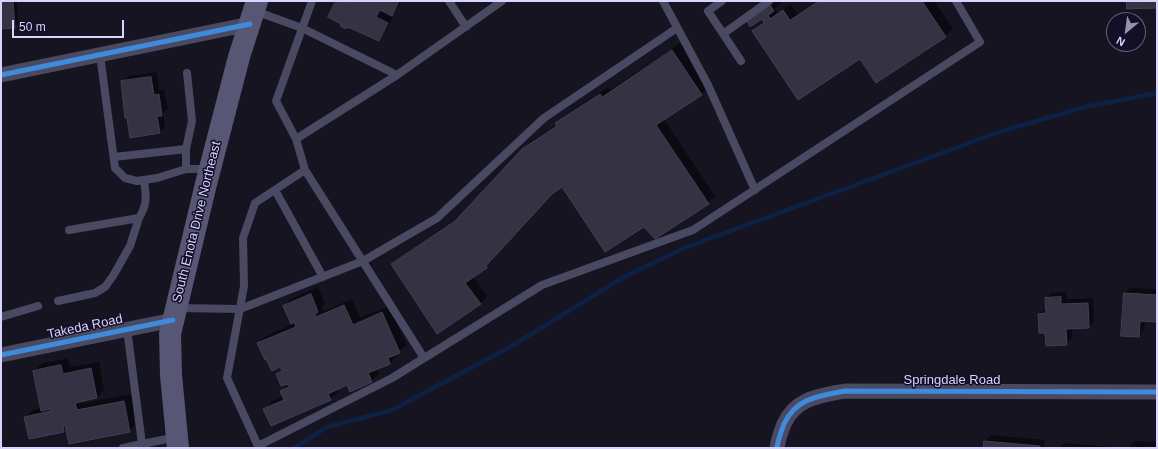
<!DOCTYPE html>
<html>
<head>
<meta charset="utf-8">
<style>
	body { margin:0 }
	#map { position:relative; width:1158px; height:449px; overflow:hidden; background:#161421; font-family:Helvetica,sans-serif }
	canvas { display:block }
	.frame { position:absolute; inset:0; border:2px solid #d9d4ff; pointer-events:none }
	.north { position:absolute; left:1106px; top:12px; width:40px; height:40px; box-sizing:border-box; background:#130f26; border:1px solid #625e7d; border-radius:50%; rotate:209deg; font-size:11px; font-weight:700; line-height:16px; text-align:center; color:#d9d4ff }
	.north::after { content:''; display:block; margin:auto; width:14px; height:18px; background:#9591b1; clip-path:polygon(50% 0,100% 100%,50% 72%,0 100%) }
	.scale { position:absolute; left:12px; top:20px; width:112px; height:18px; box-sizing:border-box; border:2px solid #d9d4ff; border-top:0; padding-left:5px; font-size:12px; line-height:14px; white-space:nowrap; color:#d9d4ff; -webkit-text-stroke:3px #130f26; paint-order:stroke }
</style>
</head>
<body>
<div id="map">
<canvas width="1158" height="449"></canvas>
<div class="frame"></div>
<div class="north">N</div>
<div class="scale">50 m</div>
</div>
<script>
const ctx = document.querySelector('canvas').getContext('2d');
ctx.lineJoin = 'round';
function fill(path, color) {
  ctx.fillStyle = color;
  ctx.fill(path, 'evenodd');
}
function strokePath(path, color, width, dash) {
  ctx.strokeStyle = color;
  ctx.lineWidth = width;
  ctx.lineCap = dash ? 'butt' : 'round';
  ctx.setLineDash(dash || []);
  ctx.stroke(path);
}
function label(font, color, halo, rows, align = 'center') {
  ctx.font = font + ' Helvetica,sans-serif';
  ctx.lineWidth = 3;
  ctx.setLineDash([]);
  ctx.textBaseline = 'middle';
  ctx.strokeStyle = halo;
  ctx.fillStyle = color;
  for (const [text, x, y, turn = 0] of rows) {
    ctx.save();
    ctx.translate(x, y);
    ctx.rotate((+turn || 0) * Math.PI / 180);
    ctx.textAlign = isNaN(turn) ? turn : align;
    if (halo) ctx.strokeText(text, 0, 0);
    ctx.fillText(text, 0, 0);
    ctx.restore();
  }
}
fill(new Path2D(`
	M1 1H17L18 23 15 27 1 28Z
	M337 1H401L397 9 390 16 393 17 384 34 379 40 329 16Z
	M775 1H779L781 3 775 9 778 13 791 4 797 14 817 1H934L953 29 945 36 876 82 860 58 753 31 764 21 762 18 755 14Z
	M680 43 709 87 701 94 664 119 715 196 708 203 644 225 562 186 553 192 493 258 494 260 486 267 473 276 487 296 480 304 392 264 400 257 462 215 530 142 557 125 556 123 564 116 608 87 610 90Z
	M157 72 159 90 164 89 168 109 163 113 165 127 160 133 122 82 128 76Z
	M318 287 325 304 322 307 324 311 352 299 360 318 389 306 407 345 396 353 397 355 390 363 376 369 379 374 371 381 348 384 336 389 338 392 330 399 265 409 272 401 284 396 281 391 291 381 277 374 282 369 258 343 266 336 295 323 284 306 291 299Z
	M1130 288 1157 289V321L1145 320 1144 330 1138 336 1125 293Z
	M1066 292 1067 299 1093 298 1094 322 1089 327 1072 328V339L1066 344 1046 332 1039 314 1047 308 1046 298 1052 293Z
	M68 358 70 367 99 362 104 390 97 397 83 400 84 403 131 394 137 423 130 431 67 428 64 431 25 417 33 410 41 408 34 371 41 364Z
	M991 435 1045 440 1044 448H985V441Z
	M1135 441 1157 442V448H1129Z
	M1064 443 1112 447V448H1059Z`), '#0007');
strokePath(new Path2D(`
	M294 448 327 427 392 410 510 347 624 277 684 248 999 132 1085 107 1157 93`), '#0d2144', 4.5);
const building = new Path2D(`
	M1 1H13L15 28 1 29Z
	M336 1 349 2V1H399L392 16 380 10 376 17 388 23 379 41 348 27 346 29 340 26 341 24 328 17Z
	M819 1H922L946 37 876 83 860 59 798 100 752 31 764 23 762 19 750 27 747 21 770 5 774 11 768 15 770 19 783 10 790 20Z
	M1127 1H1157V8L1127 9Z
	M672 50 702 95 656 125 709 204 655 239 644 227 605 252 562 187 552 194 486 266 487 268 465 283 481 304 437 334 391 264 455 221 522 149 557 126 555 123 600 94 602 97Z
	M151 77 154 95 159 94 162 116H157L160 133 130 138 127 118H125L121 81Z
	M1124 293 1157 295V322L1140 321 1139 337 1121 336Z
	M311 294 318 312 315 314 316 317 344 305 353 325 382 312 400 353 388 358 390 364 368 373 372 382 350 392 347 385 328 394 331 400 271 426 263 409 284 400 280 391 289 387 287 384 281 386 276 374 282 371 280 367 272 371 266 359 265 360 257 343 296 327 294 322 291 324 283 306Z
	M1061 297V304L1088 303 1089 328 1066 329 1067 345 1046 346 1045 333H1039L1038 314 1046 313 1045 298Z
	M61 365 63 374 91 368 97 398 75 403 77 410 124 401 130 432 69 444 65 426H63L64 432 29 439 24 417 51 411V409L41 411 33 371Z
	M984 441 1040 446 1039 448H984Z`);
fill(building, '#343243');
strokePath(building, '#433f54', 1);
strokePath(new Path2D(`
	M312 1 276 101 296 139 305 170 255 203 243 238 244 286 227 378 258 446 392 378 542 285 693 230 980 42 956 1
	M449 1 466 27
	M663 1 708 85 755 190
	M722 1 708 11 741 61
	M255 11 302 28 397 75
	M723 34 769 1
	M100 55 115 168 125 178 137 181 157 178 186 169H209
	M296 139 397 75 502 1
	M114 157 186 149
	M186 169V149L192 121 187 73
	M305 170 424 358
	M275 190 323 277
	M139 218C148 203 146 196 144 180
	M58 301 95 293 105 287 113 276 130 246 139 218 69 230
	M177 308 240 309 363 261 437 218 544 118 677 28
	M1 317 38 306
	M127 329 142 444 177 437
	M123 448 142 444`), '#4a4962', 8);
strokePath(new Path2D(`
	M1 75 250 24
	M1 355 173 320
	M777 448C778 439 781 432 784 424 796 398 819 396 845 391L1157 392`), '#4a4962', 15);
strokePath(new Path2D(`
	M178 448 171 375 170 334 206 184 239 57 257 1`), '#575674', 22);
strokePath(new Path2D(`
	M1 75 250 24
	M1 355 173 320
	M777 448C778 439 781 432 784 424 796 398 819 396 845 391L1157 392`), '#408adc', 5);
label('13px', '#d9d4ff', '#130f26', [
	["South Enota Drive Northeast",197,222,-76],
	["Takeda Road",85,327,-12],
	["Springdale Road",952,380]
]);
</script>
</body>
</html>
